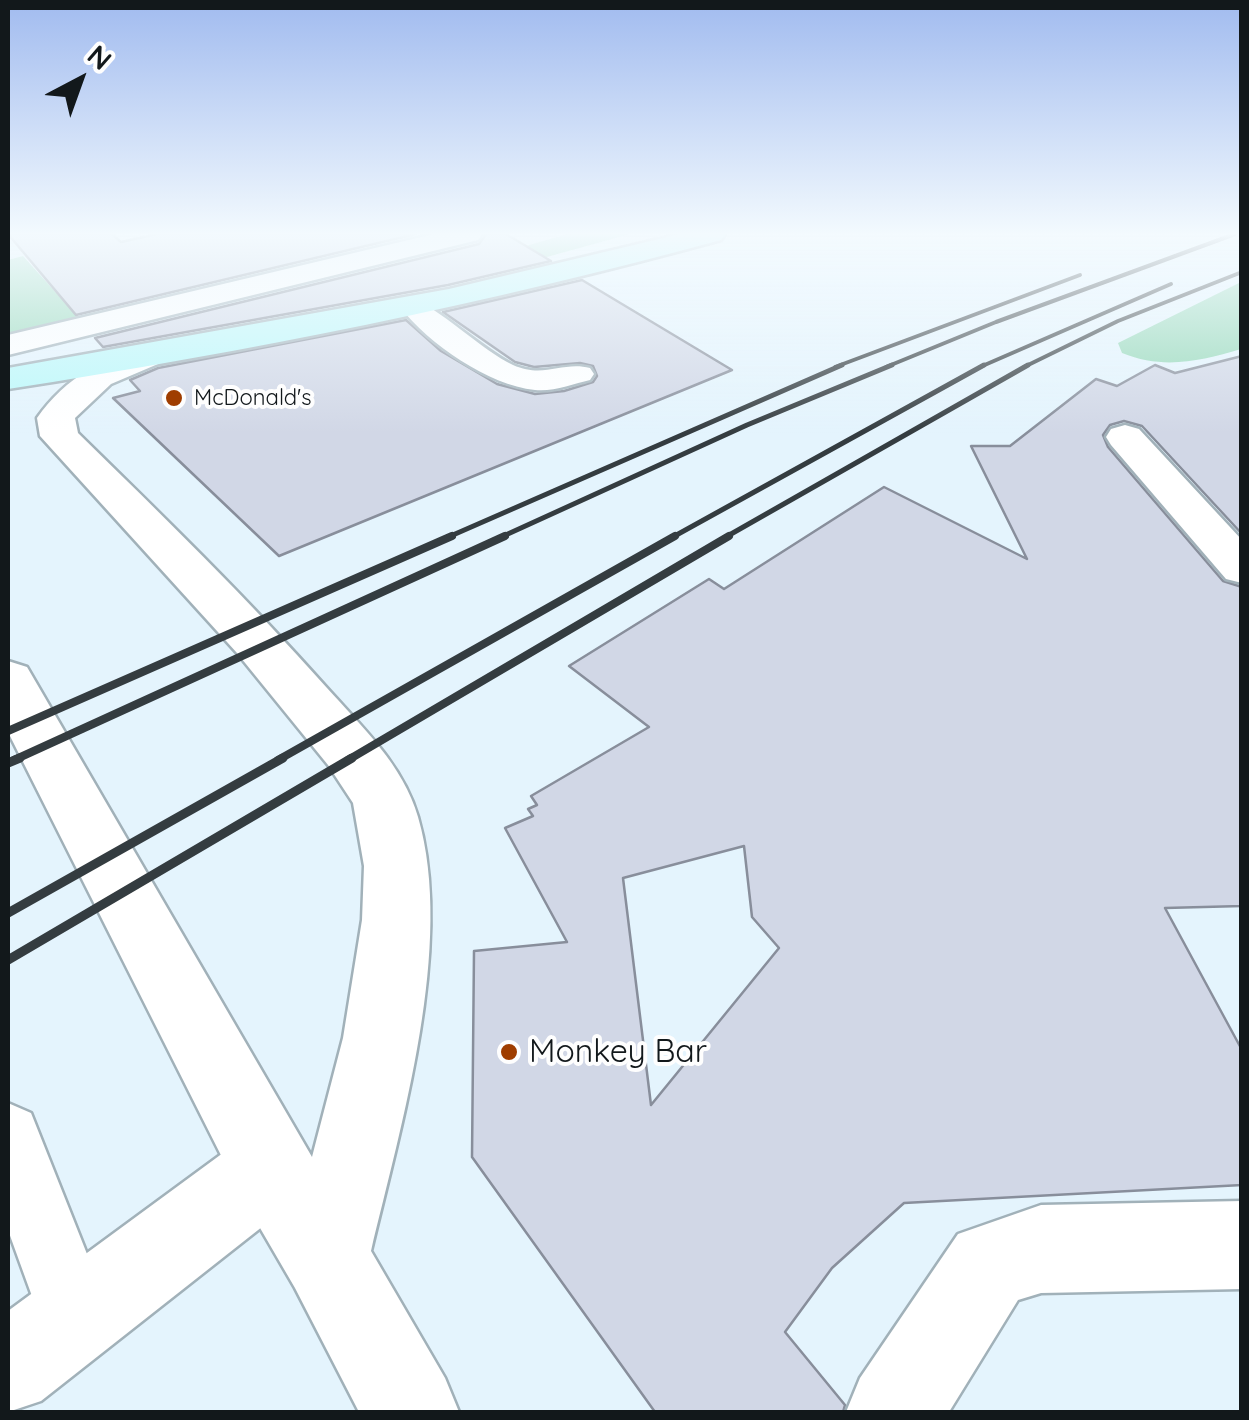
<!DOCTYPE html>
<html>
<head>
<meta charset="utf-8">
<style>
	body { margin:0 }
	#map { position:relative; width:1249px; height:1420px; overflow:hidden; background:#e4f4fd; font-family:Quicksand,sans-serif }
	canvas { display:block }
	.frame { position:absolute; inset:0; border:10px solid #12181b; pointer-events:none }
	.north { position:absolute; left:30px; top:30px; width:100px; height:100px; -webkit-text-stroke:8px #fefefe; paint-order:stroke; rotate:41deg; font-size:28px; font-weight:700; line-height:40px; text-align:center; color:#12181b }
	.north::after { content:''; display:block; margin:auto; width:35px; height:45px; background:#12181b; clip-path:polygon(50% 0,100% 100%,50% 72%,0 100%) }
</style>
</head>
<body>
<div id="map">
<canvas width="1249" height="1420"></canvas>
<div class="frame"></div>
<div class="north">N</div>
</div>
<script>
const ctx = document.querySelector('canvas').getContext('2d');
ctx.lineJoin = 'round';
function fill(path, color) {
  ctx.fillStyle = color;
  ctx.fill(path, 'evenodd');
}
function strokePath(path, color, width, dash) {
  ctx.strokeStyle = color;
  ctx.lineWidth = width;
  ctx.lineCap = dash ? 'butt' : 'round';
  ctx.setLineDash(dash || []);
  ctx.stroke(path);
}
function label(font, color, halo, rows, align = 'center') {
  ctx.font = font + ' Quicksand,sans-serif';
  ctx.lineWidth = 8;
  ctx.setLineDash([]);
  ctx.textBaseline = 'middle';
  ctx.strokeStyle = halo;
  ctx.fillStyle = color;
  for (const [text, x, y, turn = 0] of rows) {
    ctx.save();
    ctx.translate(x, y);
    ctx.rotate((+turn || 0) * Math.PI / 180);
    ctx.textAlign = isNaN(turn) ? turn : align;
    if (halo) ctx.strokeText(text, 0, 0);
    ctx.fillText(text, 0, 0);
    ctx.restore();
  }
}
fill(new Path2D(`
	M567 234H630L536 260 405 281Z
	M23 256 78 317 8 338V260Z
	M1241 282V349C1200 361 1164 370 1122 353L1118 343Z`), '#95d8b8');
const building = new Path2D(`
	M8 234H112L121 242 157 234H416L76 315Z
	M486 234H506L551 261 448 285 103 347 95 338 479 244Z
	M582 280 732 370 279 556 113 398 140 391 130 380 158 368 406 320 441 351 497 384 535 394 564 391 593 382 597 376 593 366 580 363 534 367 515 362 443 312Z
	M1242 356V534L1142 426 1124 421 1110 425 1103 435 1108 447 1223 581 1242 587V906L1165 908 1242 1050V1185L904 1203 832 1268 785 1332 845 1405 843 1412H655L472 1157 474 951 567 942 505 828 533 816 528 809 537 805 531 796 649 727 569 666 709 579 724 589 884 487 1027 559 971 446H1010L1096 379 1117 386 1155 365 1175 373ZM744 846 752 917 779 948 651 1105 623 878Z`);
fill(building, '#d1d7e6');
strokePath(building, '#888e9b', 2.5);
const service = new Path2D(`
	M413 299C435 305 483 351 513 365 544 379 562 361 590 368L594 374 590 380C573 384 553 392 535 390 488 385 429 344 400 307Z
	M8 1103 31 1113 112 1317 101 1343 75 1354 49 1343 8 1230Z`);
const pedestrian = new Path2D(`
	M434 234H482L478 240 8 355V335Z`);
const minor = new Path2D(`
	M1125 425 1139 429 1242 540V583L1226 579 1111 445 1106 437 1111 429Z
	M271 1127 300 1139 312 1168 300 1197 41 1401 8 1412V1311L242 1139Z
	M1242 1201V1289L1041 1293 1018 1300 949 1412H846L860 1378 958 1234 1041 1205Z`);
const tertiary = new Path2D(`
	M153 344 165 347 170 354 165 361 111 384 75 418 78 433C163 516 248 599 327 688 362 727 403 765 418 817 455 944 401 1125 371 1251L445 1378 459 1412H359L295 1288 242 1197 8 732V661L27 667 312 1157 343 1038 362 920 364 866 353 803 328 765 237 653 40 436 37 418C66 377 105 356 153 344Z`);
const secondary = new Path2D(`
	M680 234H725L721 240C487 304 247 352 8 389V368L449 289Z`);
strokePath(service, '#a1b1b9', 5);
strokePath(pedestrian, '#a1b1b9', 5);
strokePath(minor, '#a1b1b9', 5);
strokePath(tertiary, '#a1b1b9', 5);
strokePath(secondary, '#a1b1b9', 5);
fill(service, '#fff');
fill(pedestrian, '#fff');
fill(minor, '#fff');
fill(tertiary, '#fff');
fill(secondary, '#bbf8fa');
strokePath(new Path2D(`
	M835 367 1080 275
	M886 367 996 322 1235 234
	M980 367 1171 284
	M1024 367 1118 321 1242 272`), '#343c40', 4);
strokePath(new Path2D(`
	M446 538 842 365
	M499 538 747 425 892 365
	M671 538 984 365
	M724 538 1028 365`), '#343c40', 5);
strokePath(new Path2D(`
	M8 731 452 536
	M14 760 505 536
	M278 760 675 536
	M348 760 729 536`), '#343c40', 8);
strokePath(new Path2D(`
	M8 763 20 758
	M8 913 283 758
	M8 960 352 758`), '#343c40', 9);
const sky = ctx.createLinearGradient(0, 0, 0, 433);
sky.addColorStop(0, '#a1bbef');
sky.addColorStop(0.54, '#f3fafe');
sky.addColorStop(1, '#f3fafe00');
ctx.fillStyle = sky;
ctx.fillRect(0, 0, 1249, 433);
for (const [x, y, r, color] of [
	[174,398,10,"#9f3d00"],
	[509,1052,10,"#9f3d00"]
]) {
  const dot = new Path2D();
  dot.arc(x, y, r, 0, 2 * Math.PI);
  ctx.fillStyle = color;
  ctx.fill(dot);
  strokePath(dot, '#fefefe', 4);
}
label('22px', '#12181b', '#fefefe', [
	["McDonald's",194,398]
], 'left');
label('32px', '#12181b', '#fefefe', [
	["Monkey Bar",529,1052]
], 'left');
</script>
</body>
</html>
